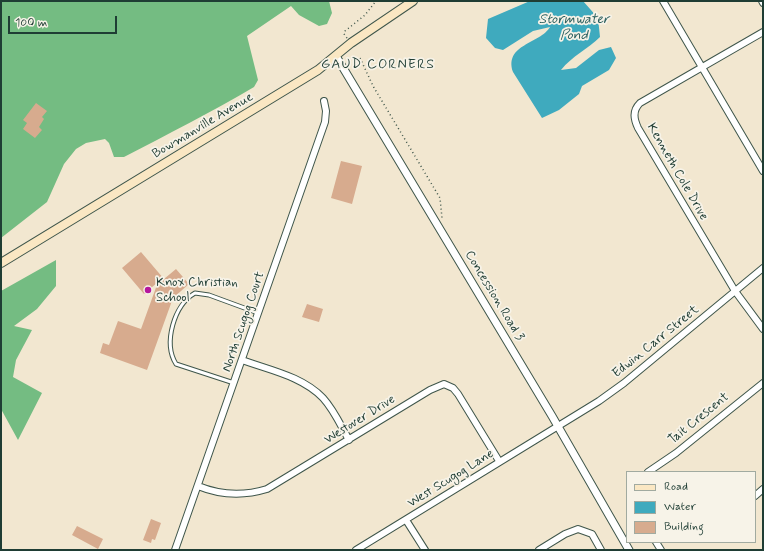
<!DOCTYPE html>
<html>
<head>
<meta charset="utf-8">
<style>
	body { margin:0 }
	#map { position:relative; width:764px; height:551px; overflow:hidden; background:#f2e7d0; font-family:Mynerve,sans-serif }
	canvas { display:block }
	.frame { position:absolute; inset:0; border:2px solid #1f3d34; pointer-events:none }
	.legend { position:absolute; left:626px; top:471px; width:130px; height:72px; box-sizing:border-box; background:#f7f3e8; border:1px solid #a1aaa0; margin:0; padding:5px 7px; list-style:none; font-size:12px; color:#1f3d34 }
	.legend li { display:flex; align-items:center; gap:8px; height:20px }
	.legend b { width:20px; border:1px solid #a1aaa0 }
	.scale { position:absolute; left:8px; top:16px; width:109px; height:18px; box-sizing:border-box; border:2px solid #1f3d34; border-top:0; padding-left:5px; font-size:12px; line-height:14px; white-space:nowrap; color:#1f3d34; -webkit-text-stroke:3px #f7f3e8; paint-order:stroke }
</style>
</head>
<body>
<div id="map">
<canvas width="764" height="551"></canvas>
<div class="frame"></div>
<ul class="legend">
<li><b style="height:5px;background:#fae7c3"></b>Road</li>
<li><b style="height:11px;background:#3faabe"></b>Water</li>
<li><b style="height:11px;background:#d7ab8e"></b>Building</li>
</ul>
<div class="scale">100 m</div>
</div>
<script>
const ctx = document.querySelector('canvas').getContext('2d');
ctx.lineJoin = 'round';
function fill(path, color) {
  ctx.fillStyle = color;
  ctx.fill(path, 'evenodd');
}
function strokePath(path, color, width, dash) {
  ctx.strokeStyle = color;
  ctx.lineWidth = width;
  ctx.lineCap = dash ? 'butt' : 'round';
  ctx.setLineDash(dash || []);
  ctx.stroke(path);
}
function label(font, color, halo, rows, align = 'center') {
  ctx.font = font + ' Mynerve,sans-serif';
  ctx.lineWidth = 3.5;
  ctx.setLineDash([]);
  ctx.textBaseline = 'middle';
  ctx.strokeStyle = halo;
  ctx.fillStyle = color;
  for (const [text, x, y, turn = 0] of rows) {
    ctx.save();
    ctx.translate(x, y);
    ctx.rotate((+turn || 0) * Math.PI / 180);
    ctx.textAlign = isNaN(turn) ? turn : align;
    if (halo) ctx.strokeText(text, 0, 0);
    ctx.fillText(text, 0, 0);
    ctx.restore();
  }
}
fill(new Path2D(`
	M1 1H329L332 13 327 24 319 26 299 15 291 6 247 36 258 80 254 87C212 112 168 134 124 157H114L109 143 105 139 86 143 76 149 64 164 47 202 1 238Z
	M56 260V286L37 309 14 326 32 330 16 360 13 377 42 393 18 440 1 409V291Z`), '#74bc82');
fill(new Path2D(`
	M530 1H583L598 18 600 37C588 49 572 56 561 70L576 68 599 50 611 47 616 58 609 70 582 86 579 94 559 110 542 118 513 72C504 44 540 44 550 27L533 31 503 50 495 48 486 38 488 19Z`), '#3faabe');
fill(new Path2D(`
	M36 103 47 111 42 117 44 119 39 127 42 130 35 138 23 129 27 123 23 120Z
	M341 161 362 166 352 204 331 198Z
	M141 252 164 279 176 269 189 284 173 298 147 370 100 353 103 343 109 345 118 321 141 329 158 282 144 294 122 268Z
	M307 304 323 309 319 322 302 317Z
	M151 519 161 523 155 540 152 539 151 543 143 540Z
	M77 526 103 539 98 549 72 535Z`), '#d7ab8e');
const service = new Path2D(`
	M234 383 176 364C163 343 174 305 195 293L209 295 258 313`);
const minor = new Path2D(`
	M663 1 763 171
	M762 1 763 3
	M763 32 640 103C632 111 634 119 638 128L735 291 763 329
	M242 360C269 370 302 376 323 398 334 410 341 426 349 440
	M648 472 676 453 763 383
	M198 486C220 495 244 496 267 489L430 390 444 384 453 388 458 394 499 461
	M755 496 763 489
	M406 520 425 550
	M656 542 661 550
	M175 550 325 122 326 111 324 101
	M356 550 599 401 624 383 763 268
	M539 550 565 534 578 529 592 534 601 550`);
const tertiary = new Path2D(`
	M336 56 552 416 629 550`);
const secondary = new Path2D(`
	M1 263 318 70 351 43 413 1`);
strokePath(service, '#3f564b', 5);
strokePath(minor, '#3f564b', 8);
strokePath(tertiary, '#3f564b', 9);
strokePath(secondary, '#3f564b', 10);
strokePath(new Path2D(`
	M347 38 344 34 345 31 365 15 376 1
	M360 58 373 86 440 198 442 218`), '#3f564b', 1.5, [1, 3]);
strokePath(service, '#fff', 3);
strokePath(minor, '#fff', 6);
strokePath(tertiary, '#fff', 7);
strokePath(secondary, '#fae7c3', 8);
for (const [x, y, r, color] of [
	[148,290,4,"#b5179e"]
]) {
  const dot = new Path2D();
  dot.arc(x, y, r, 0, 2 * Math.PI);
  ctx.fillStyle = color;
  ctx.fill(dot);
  strokePath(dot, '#f7f3e8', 1.5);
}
label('13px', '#1f3d34', '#f7f3e8', [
	["Bowmanville Avenue",203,126,-31],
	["Kenneth Cole Drive",677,172,60],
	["Concession Road 3",494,296,59],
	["North Scugog Court",244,322,-71],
	["Edwin Carr Street",656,342,-39],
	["Tait Crescent",699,419,-39],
	["Westover Drive",360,420,-32],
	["West Scugog Lane",451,479,-32]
]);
label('13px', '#1f3d34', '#f7f3e8', [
	["Knox Christian",156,283],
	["School",156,298]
], 'left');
label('italic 14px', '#295e5d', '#f7f3e8', [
	["Stormwater",574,20],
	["Pond",574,36]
]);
ctx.letterSpacing = '1px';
label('14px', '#1f3d34', '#f7f3e8', [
	["GAUD CORNERS",378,65]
]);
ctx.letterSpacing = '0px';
</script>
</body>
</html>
